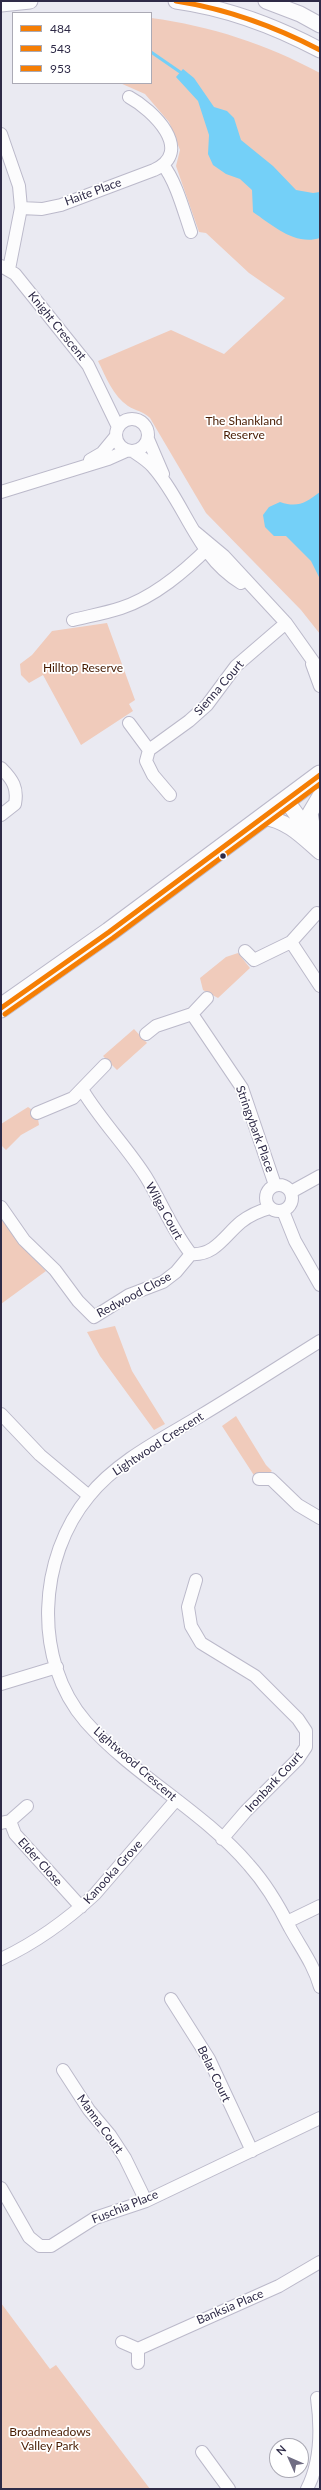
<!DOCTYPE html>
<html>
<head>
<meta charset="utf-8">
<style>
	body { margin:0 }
	#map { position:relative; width:321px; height:2490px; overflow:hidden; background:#eaeaf2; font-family:Lato,sans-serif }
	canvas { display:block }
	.frame { position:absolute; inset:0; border:2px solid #2e2a47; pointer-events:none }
	.legend { position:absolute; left:12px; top:12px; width:140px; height:72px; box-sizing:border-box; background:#fff; border:1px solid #abaab5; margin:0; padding:5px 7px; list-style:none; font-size:12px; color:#2e2a47 }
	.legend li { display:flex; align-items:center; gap:8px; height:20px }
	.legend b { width:20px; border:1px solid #abaab5 }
	.north { position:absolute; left:269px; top:2438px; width:40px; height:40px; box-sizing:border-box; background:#fff; border:1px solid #abaab5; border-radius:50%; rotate:315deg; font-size:11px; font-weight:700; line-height:16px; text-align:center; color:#2e2a47 }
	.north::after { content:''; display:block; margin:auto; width:14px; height:18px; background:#706d83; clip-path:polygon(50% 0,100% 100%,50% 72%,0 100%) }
</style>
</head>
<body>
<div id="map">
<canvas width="321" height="2490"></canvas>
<div class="frame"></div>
<ul class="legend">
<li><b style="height:5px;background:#f57e04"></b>484</li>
<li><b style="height:5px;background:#f57e04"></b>543</li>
<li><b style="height:5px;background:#f57e04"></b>953</li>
</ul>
<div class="north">N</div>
</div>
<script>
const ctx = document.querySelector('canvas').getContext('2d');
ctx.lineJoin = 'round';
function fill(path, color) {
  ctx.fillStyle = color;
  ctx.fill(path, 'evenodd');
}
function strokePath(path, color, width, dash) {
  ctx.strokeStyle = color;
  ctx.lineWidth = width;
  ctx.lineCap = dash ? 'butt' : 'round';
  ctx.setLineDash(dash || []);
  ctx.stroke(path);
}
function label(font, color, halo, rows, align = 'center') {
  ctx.font = font + ' Lato,sans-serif';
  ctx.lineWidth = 3.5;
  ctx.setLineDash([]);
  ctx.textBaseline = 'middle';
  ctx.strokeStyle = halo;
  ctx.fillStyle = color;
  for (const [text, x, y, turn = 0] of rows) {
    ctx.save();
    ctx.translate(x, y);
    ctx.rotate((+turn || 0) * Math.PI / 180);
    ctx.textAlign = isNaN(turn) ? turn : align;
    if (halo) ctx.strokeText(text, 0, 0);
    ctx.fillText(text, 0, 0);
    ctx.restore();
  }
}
fill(new Path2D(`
	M151 18C211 26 266 44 320 73V634L301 610 206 513 150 418C143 411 136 411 128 406 113 396 106 377 98 361L171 330 224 354 285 298 249 273 206 233 199 232 176 166 180 150 169 122 145 94 120 83H151Z
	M107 623 135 700 129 704 133 711 81 745 43 675 29 683 21 675 20 664 32 655 52 631Z
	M238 953 250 968 218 998 203 990 200 978 226 957Z
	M134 1029 147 1043 117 1070 103 1056Z
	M28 1107 37 1113 39 1125 21 1135 6 1150 1 1145V1124Z
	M1 1218 20 1245 46 1271 1 1304Z
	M115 1326 132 1371 165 1424 154 1430 100 1356 87 1332Z
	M236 1416 266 1465 272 1471 257 1480 222 1426Z
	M1 2303 50 2369 56 2365 150 2489H1Z`), '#f0cbbb');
fill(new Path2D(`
	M183 69 194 78 214 107 227 111 234 118 241 140 273 166 296 190 313 193 320 192V238C295 246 272 225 253 212L252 190 240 179 226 174 213 165 208 154 209 135 198 101 176 77Z
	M320 492V579L311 561 286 536H274L265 527 263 515 269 507 280 502C298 508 305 503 320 492Z`), '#74d0f8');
strokePath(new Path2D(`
	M151 52 180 72`), '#74d0f8', 3);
const minor = new Path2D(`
	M1 134 19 186 21 208 9 269
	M163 165C176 181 184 212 191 232
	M21 208 42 209 61 205 154 170C195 151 153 110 129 97
	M1 266 15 274 88 365 118 427
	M116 435a16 16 0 1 1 32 0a16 16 0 1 1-32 0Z
	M148 439 163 474
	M134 452C140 456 148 461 153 467 186 504 196 556 241 583
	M90 460 102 453 116 436
	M1 492 108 459 126 451
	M194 531 224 556 286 623 320 671
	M73 620C89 616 106 613 121 608 155 597 185 571 210 546
	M312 664 320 686
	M129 723 149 750
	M1 768C13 780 18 788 15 804L1 815
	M170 795 153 775 146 761 149 750 189 721 207 705 236 666 286 623
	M291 942 320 986
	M245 951 254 960 291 942 317 913
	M192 1014 242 1088 275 1185
	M146 1034 156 1026 192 1014 207 998
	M83 1091C102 1122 127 1147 146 1177 162 1203 172 1230 191 1254 215 1256 225 1235 241 1222 250 1215 259 1211 270 1208
	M37 1113 73 1098 105 1065
	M266 1198a13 13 0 1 1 26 0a13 13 0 1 1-26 0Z
	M291 1192 320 1176
	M1 1207 24 1240 55 1270 78 1301 94 1317 129 1295 163 1282 176 1272 191 1254
	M283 1211 295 1241 320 1285
	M320 1341C280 1366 240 1392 200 1416 162 1439 117 1461 89 1496 38 1557 32 1660 86 1722 134 1776 202 1810 249 1865 266 1884 279 1906 290 1928 301 1948 314 1965 320 1987
	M1 1414 40 1455 89 1496
	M259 1479H271L298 1505 320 1518
	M196 1580 188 1607 191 1626 201 1643 255 1676 298 1719 306 1731V1747L298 1759 246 1811 222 1839
	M1 1684 57 1667
	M10 1821 27 1806
	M1 1823 10 1821 15 1834 81 1907
	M287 1922 320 1906
	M1 1959C37 1942 66 1921 95 1894L176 1800
	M171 1999 209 2059 252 2151
	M63 2070 89 2110 110 2135 125 2158 146 2201
	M1 2188 29 2237 40 2246H51L95 2218 146 2201 320 2118
	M122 2342 138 2349V2363
	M138 2349 279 2286 320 2262
	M202 2452 229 2489
	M307 2489C321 2462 321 2427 317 2398`);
const tertiary = new Path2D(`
	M176 1C227 8 275 26 320 50
	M266 1 300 14 320 25
	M1 4 30 1
	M286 800 315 840
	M263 817C287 820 303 837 320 852
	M314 836 310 813 320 796`);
const primary = new Path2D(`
	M1 1008 109 932 320 775`);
strokePath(minor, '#bbb9ca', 14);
strokePath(tertiary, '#bbb9ca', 17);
strokePath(primary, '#bbb9ca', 21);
strokePath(minor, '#fcfcfd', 12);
strokePath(tertiary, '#fcfcfd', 15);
strokePath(primary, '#fcfcfd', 19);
strokePath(new Path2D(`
	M1 1008 109 932 320 775`), '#f57e04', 5);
strokePath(new Path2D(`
	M5 1014 113 938 320 784`), '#f57e04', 5);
strokePath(new Path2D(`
	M176 1C227 9 274 26 320 50`), '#f57e04', 5);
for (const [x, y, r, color] of [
	[223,856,3.5,"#2e2a47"]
]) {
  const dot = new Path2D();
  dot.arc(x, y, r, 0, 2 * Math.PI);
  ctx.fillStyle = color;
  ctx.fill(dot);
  strokePath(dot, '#fff', 1.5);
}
label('12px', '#2e2a47', '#fff', [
	["Haite Place",93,192,-20],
	["Knight Crescent",57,326,51],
	["Sienna Court",219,688,-49],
	["Stringybark Place",255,1129,70],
	["Wilga Court",164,1211,61],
	["Redwood Close",134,1295,-28],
	["Lightwood Crescent",158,1444,-33],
	["Lightwood Crescent",135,1764,41],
	["Ironbark Court",274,1782,-47],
	["Elder Close",40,1862,48],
	["Kanooka Grove",113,1872,-48],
	["Belar Court",214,2074,64],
	["Manna Court",100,2124,54],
	["Fuschia Place",125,2207,-22],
	["Banksia Place",230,2307,-23]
]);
label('12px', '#471b00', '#fff', [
	["The Shankland",244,421],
	["Reserve",244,435],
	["Hilltop Reserve",83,668],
	["Broadmeadows",50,2432],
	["Valley Park",50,2446]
]);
</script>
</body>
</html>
